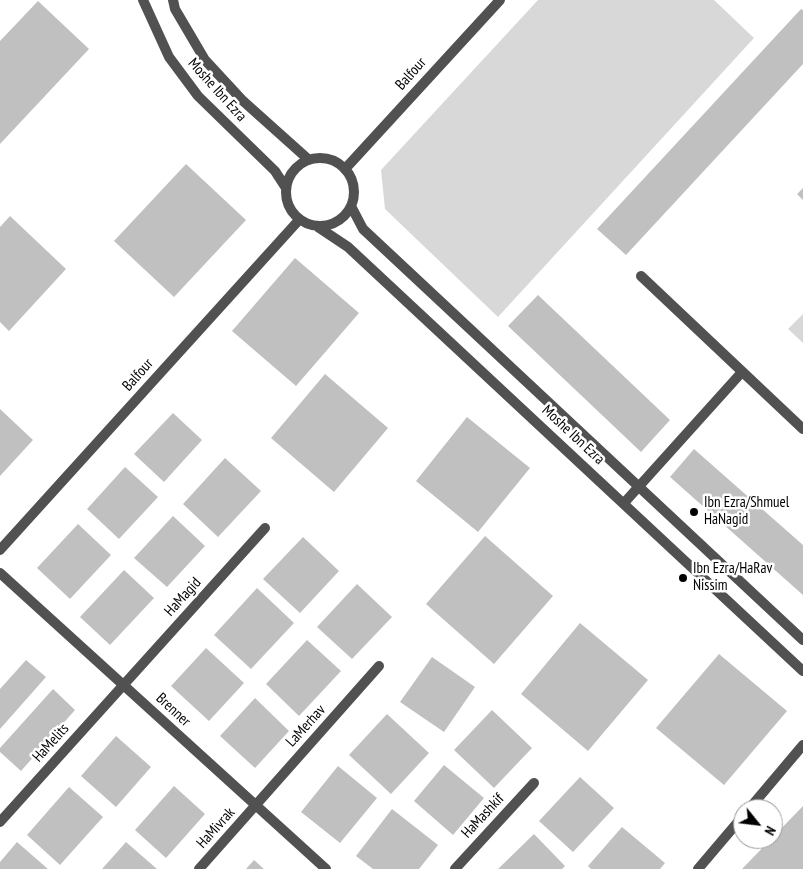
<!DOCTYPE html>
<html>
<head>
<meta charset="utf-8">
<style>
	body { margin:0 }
	#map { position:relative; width:803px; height:869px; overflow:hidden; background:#fff; font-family:"PT Sans Narrow",sans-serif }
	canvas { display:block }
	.north { position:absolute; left:733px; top:799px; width:50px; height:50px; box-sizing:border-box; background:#fff; border:1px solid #999; border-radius:50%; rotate:119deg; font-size:14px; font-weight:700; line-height:20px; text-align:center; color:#000 }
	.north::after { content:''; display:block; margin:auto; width:18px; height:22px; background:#000; clip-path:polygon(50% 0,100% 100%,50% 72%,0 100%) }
</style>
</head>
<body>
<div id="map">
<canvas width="803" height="869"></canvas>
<div class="north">N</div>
</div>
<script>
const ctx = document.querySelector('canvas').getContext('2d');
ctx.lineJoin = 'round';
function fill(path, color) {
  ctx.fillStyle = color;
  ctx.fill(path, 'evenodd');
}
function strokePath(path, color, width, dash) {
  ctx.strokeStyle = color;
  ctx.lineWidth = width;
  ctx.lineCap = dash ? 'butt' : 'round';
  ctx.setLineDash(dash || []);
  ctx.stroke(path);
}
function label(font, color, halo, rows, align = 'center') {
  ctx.font = font + ' "PT Sans Narrow",sans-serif';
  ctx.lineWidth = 5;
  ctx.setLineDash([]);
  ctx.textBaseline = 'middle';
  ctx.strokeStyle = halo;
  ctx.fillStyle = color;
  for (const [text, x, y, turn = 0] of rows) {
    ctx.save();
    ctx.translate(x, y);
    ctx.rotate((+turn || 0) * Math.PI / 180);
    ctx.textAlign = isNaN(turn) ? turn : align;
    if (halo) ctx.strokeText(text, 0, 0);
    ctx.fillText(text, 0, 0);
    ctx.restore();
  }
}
fill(new Path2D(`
	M538 0H714L754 38 498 317 385 209 381 170Z
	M803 314V343L788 329Z`), '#d8d8d8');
fill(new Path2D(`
	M38 1 89 49 0 144V41Z
	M801 9 803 10V64L626 255 597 229Z
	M186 164 246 220 174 297 114 241Z
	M803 188V200L797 194Z
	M10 216 66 269 9 331 0 322V227Z
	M295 258 359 313 296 386 232 331Z
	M538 295 670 420 641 452 508 326Z
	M325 374 388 428 334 492 271 438Z
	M0 409 33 440 0 476Z
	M173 413 202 440 164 482 134 454Z
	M467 417 530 468 478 532 416 481Z
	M694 449 803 545V595L670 477Z
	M225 458 261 491 218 537 183 504Z
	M125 467 158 497 119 539 87 509Z
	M173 516 205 546 167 587 134 558Z
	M78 524 111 555 70 599 37 568Z
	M485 536 553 596 494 664 426 604Z
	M303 537 339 571 300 613 263 579Z
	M124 570 154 598 110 645 80 617Z
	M357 584 392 617 352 659 317 627Z
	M257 588 294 623 251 669 214 635Z
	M580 623 648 680 588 751 521 694Z
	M307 640 341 671 299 716 266 684Z
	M206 648 244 683 209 721 171 686Z
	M719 654 787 711 724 785 656 728Z
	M432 657 475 687 444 732 400 702Z
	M26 660 46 677 0 729V689Z
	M53 689 75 710 21 771 0 752V748Z
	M255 698 289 731 255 768 220 736Z
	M492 710 532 748 494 788 454 750Z
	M387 714 429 753 391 794 349 755Z
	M116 736 151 767 116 807 81 776Z
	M444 765 484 798 453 835 414 801Z
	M338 766 377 798 340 843 301 812Z
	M580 777 614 808 573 852 539 821Z
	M174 786 205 814 166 858 135 830Z
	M69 787 103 817 60 865 27 835Z
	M803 806V869H742L771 839H773V837Z
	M392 809 438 845 419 869H373L356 856Z
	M622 827 665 863 660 869H591L588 866Z
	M534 834 565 866 562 869H498Z
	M17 842 48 869H0V862Z
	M126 842 157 869H102Z
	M254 860 264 869H246Z`), '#c0c0c0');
strokePath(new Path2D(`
	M345 169 500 0
	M641 276 803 429
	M624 503 742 372
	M0 550 299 220
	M0 573 326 869
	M749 809 803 745
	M0 822 265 528
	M199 869 379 666
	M455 869 534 783
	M698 869 743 816`), '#515151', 10);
strokePath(new Path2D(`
	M143 0 169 57 198 96 275 171 286 188
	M173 0 175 9 205 60 242 100 309 160
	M286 192a34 34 0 1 1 68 0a34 34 0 1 1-68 0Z
	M351 206 363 229 803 640
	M318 227 348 247 803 671`), '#515151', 10);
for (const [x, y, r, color] of [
	[694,512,5,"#000"],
	[683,578,5,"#000"]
]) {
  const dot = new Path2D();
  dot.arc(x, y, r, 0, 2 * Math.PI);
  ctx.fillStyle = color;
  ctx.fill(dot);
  strokePath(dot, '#fff', 2);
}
label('15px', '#000', '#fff', [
	["Balfour",411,74,-48],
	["Moshe Ibn Ezra",217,90,48],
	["Balfour",138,375,-48],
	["Moshe Ibn Ezra",573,435,43],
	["HaMagid",183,597,-48],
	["Brenner",173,710,43],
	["LaMerhav",306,726,-48],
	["HaMelits",51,743,-48],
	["HaMashkif",483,816,-47],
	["HaMivrak",216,828,-48]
]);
label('15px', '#000', '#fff', [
	["Ibn Ezra/Shmuel",704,503],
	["HaNagid",704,520],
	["Ibn Ezra/HaRav",693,569],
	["Nissim",693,586]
], 'left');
</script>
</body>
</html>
